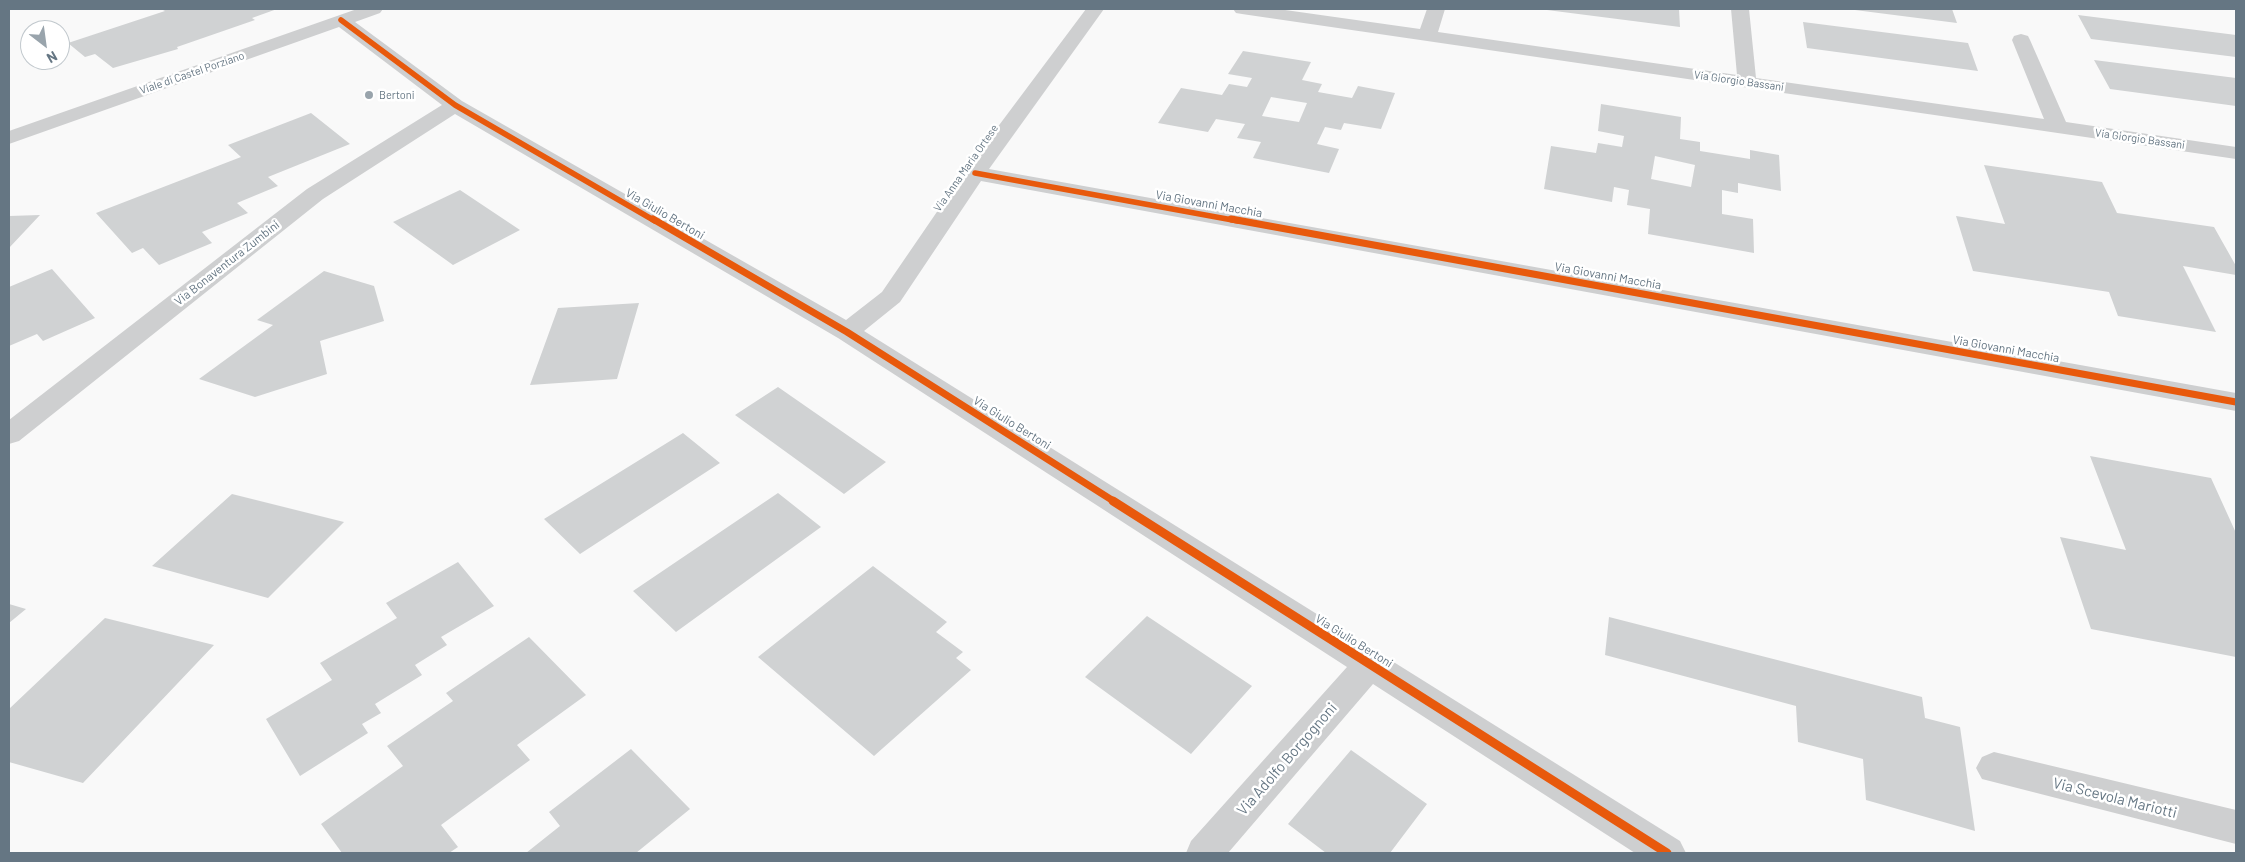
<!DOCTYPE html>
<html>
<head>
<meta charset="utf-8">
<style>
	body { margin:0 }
	#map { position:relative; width:2245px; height:862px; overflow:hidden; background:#f9f9f9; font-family:Barlow,sans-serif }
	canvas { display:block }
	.frame { position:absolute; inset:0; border:10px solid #657683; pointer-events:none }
	.north { position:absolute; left:20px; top:20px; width:50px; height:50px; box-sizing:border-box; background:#fff; border:1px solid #c1c8cd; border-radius:50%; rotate:150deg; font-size:14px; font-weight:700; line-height:20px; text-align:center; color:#657683 }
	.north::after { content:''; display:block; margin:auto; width:18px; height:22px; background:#99a4ac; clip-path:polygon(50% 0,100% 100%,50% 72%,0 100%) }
</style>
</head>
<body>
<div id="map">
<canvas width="2245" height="862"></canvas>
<div class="frame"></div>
<div class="north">N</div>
</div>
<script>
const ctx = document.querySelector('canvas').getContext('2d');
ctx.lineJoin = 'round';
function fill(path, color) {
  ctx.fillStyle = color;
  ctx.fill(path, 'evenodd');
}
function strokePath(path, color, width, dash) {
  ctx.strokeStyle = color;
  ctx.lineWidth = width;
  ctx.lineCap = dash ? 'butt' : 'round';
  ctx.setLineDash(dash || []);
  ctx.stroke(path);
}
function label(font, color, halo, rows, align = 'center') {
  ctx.font = font + ' Barlow,sans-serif';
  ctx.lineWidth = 5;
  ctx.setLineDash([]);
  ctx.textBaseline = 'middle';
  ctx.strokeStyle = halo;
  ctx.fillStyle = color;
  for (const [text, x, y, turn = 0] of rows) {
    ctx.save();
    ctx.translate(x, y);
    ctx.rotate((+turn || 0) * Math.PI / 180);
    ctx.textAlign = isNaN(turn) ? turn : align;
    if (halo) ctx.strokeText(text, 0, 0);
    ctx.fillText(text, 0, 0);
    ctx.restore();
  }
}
fill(new Path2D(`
	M161 9H277L252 18 255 20 177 47 178 49 113 68 95 54 85 57 68 43 165 11Z
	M1547 9H1679L1680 27 1547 10Z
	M1855 9H1952L1957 23 1855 10Z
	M2078 15 2236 35V57L2091 39Z
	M1803 22 1968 43 1978 71 1807 48Z
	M1243 51 1311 62 1302 80 1322 84 1318 92 1352 98 1358 86 1395 93 1381 129 1344 123 1341 130 1325 127 1317 144 1339 149 1329 173 1253 158 1261 142 1237 138 1245 124 1216 119 1208 132 1158 123 1181 88 1222 95 1229 84 1247 87 1252 78 1228 74ZM1271 97 1307 103 1299 122 1262 116Z
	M2094 60 2236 78V106L2110 89Z
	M1601 104 1681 117 1680 139 1700 142V151L1750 159V150L1779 155 1781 191 1738 183V193L1722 190V214L1753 219 1754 253 1648 234 1650 209 1627 205 1629 190 1614 187 1612 202 1544 189 1551 146 1596 153 1598 143 1622 147 1624 136 1598 131ZM1655 156 1695 165 1691 187 1651 179Z
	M311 113 350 144 268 177 278 186 237 203 248 213 202 232 212 243 159 265 143 248 132 253 96 213 241 157 228 145Z
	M1984 165 2102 182 2117 213 2214 227 2236 266V275L2183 266 2216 332 2118 316 2109 292 1973 271 1956 216 2005 224Z
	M460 190 520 230 453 265 393 222Z
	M40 215 9 248V216Z
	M52 269 95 318 43 341 37 334 9 346V287Z
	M324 271 374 286 384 321 320 341 327 374 255 397 199 379 273 325 257 320Z
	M639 303 617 379 530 385 558 308Z
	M778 387 886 462 844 494 735 415Z
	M683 433 720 463 580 554 544 519Z
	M2090 456 2211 478 2236 533V657L2091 629 2060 537 2126 550Z
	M778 493 821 527 676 632 633 591Z
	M232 494 344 522 268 598 152 566Z
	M458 562 494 606 441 637 447 645 415 665 422 675 375 704 381 713 362 724 368 733 300 776 266 719 332 680 320 663 397 618 386 603Z
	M873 566 947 622 936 632 963 652 956 658 971 670 874 756 758 657Z
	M9 604 26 609 9 623Z
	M1147 616 1252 686 1191 754 1085 677Z
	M1609 617 1922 697 1925 718 1960 727 1975 831 1866 800 1863 759 1798 742 1796 706 1605 655Z
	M105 618 214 645 83 783 9 762V709Z
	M529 637 586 695 517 745 530 760 441 825 458 847 449 853H342L321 824 403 766 387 746 453 701 446 693Z
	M631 749 690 809 636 853H526L560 826 549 812Z
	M1351 750 1427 804 1390 853H1326L1288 824Z`), '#d0d2d3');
fill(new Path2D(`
	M357 9H383L380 13 355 22 462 101 846 320 882 292 967 168 1086 9H1104L989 169 2236 393V411L981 181 900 302 864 331 1680 841 1686 853H1635L1373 684 1228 853H1186L1191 841 1347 667 838 338 455 114 323 199 19 441 9 444V420L307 189 442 105 339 27 9 144V131Z
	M1233 9H1278L1420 29 1427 9H1445L1438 32 1737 75 1731 9H1749L1756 78 2044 119 2012 40 2014 36 2021 34 2028 36 2030 40 2066 122 2236 147V159L1242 14 1236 13Z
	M1994 752 2236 810V844L1982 779 1976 768 1982 757Z`), '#cecfd0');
strokePath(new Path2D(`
	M341 20 455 105 655 221
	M975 173 1238 221`), '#e8590c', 5.5);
strokePath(new Path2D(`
	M653 219 847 332 1115 502
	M1231 219 2236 402`), '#e8590c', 7);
strokePath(new Path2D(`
	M1113 501 1667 853`), '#e8590c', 9);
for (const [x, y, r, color] of [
	[369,95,5,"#99a4ac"]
]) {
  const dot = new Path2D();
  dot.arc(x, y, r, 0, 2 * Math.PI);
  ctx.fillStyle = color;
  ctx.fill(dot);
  strokePath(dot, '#fff', 2);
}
label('11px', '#657683', '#fff', [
	["Viale di Castel Porziano",192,73,-19],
	["Via Giorgio Bassani",1739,81,8],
	["Via Giorgio Bassani",2140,139,8],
	["Via Anna Maria Ortese",966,168,-55]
]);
label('11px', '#657683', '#fff', [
	["Bertoni",379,95]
], 'left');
label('12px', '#657683', '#fff', [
	["Via Giovanni Macchia",1209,204,10],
	["Via Giulio Bertoni",665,214,30],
	["Via Bonaventura Zumbini",227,263,-38],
	["Via Giovanni Macchia",1608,276,10],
	["Via Giovanni Macchia",2006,349,10],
	["Via Giulio Bertoni",1012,423,32],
	["Via Giulio Bertoni",1354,641,32]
]);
label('15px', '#657683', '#fff', [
	["Via Adolfo Borgognoni",1287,759,-49],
	["Via Scevola Mariotti",2115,798,14]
]);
</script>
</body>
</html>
